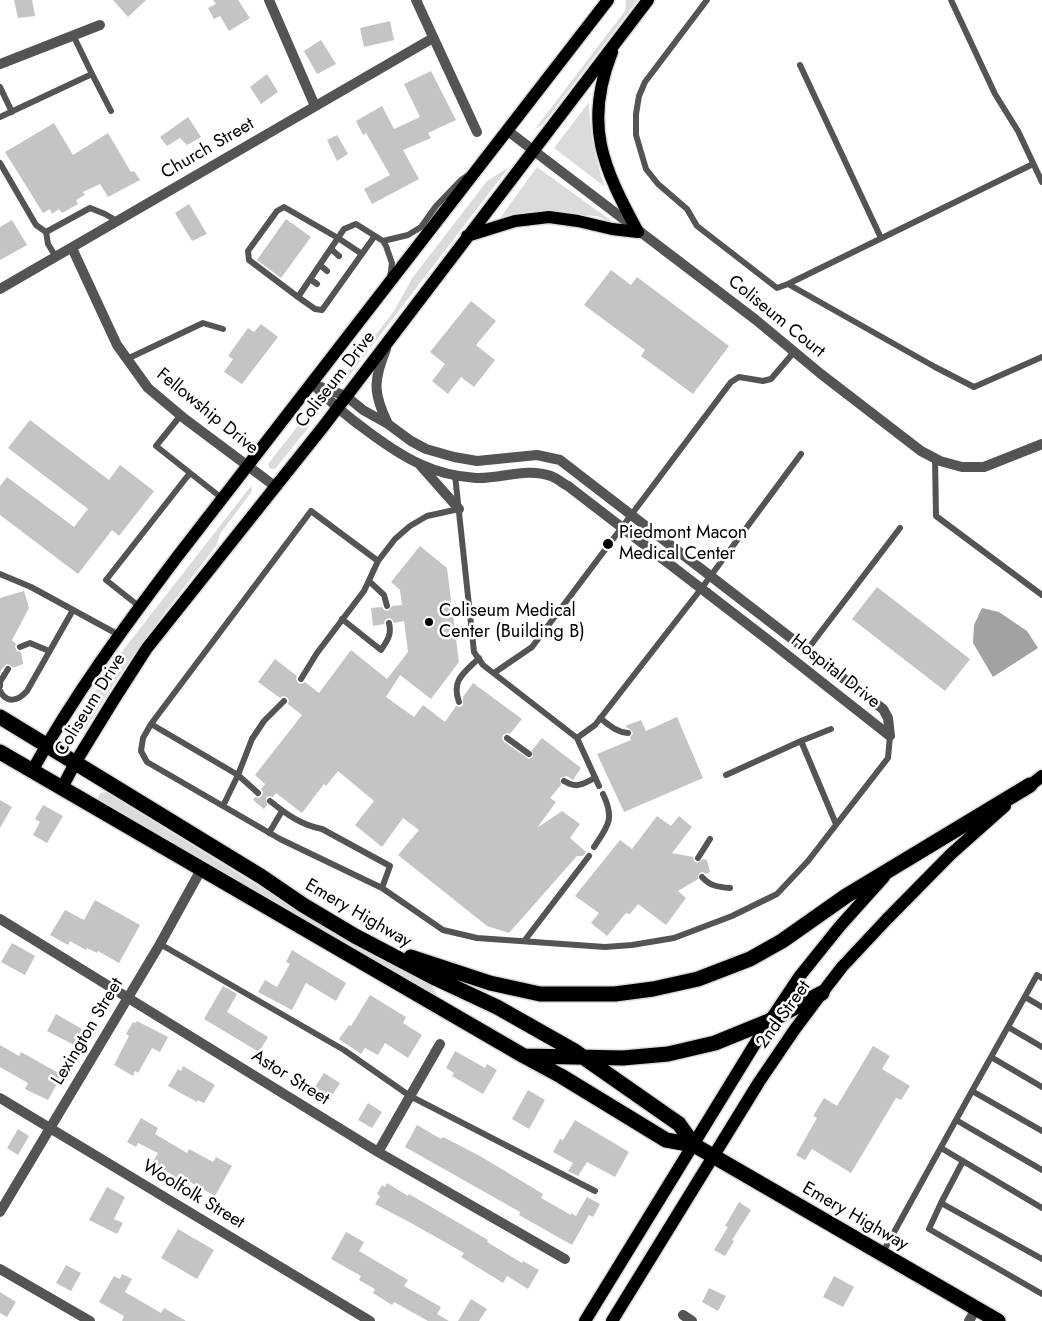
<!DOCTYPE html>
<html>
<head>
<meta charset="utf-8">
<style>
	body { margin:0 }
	canvas { display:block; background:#fff }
</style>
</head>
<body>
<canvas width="1042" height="1321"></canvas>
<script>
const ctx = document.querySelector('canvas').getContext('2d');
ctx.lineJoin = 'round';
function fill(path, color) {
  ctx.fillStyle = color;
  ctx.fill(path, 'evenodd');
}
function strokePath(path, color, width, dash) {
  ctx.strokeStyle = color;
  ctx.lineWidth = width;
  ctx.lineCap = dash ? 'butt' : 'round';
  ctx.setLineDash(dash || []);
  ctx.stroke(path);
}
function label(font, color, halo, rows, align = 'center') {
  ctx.font = font + ' Jost,sans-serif';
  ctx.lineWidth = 5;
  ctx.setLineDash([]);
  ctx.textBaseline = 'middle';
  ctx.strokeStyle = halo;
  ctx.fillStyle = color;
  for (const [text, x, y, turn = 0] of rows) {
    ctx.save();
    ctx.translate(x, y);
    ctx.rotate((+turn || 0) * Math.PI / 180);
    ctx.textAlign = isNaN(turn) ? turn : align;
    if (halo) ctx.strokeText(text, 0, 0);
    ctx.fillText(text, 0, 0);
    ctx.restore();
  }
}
fill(new Path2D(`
	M626 0H638L543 124 535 129 625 11Z
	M589 102C590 132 595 159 605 187L554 148Z
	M509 167 345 381H340L394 311 413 277 487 181Z
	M537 167 617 225 597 216 542 213 500 218Z
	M317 409 308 428 275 469H270L268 464 301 422Z
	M251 486 252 491 220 534 216 546C170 606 123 665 85 730L76 725 99 685 117 658Z
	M106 792 346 940 431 984 438 997 97 800 100 793Z`), '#dbdbdb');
fill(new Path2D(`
	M982 608 999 612 1027 631 1038 648 993 677 973 643 974 625Z`), '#a2a2a2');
fill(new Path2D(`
	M14 0H32L35 16 18 18Z
	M113 0H146L128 17Z
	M213 0H238L250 18 229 31 220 16 214 19 208 8 216 4Z
	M390 21 394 40 364 47 360 28Z
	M321 40 336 64 317 74 304 51Z
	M431 71 456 120 428 133 431 138 403 150 419 179 372 204 364 189 390 175 366 133 363 135 356 121 382 106 394 129 420 117 404 84Z
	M267 74 278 92 261 104 250 87Z
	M188 117 201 137 187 145 180 138 167 146 160 137Z
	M54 123 73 155 108 133 131 172 134 171 140 180 108 197 100 184 83 192 85 195 76 200 78 204 62 213 59 209 52 214 50 209 43 213 5 152Z
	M337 135 348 154 337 161 327 140Z
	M189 204 207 234 192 241 175 213Z
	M286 219 311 237 281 278 257 260Z
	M12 220 27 245 0 260V227Z
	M611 270 631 285 637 277 729 346 693 394 641 356 645 350 584 305Z
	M471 301 496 321 476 345 495 360 474 387 461 377 448 394 432 381 445 364 430 352Z
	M261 324 278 337 242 384 224 372 233 359 228 356 248 328 254 332Z
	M30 420 109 480 120 465 154 491 119 536 112 530 78 574 0 515V486L7 477 74 527 88 509 8 448Z
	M420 546 447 568 459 662 431 699 400 675 386 697 414 717 423 705 445 722 456 706 460 707 463 705V697L473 683 522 719 510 734 507 733 503 735 502 738 504 742 529 759 533 757 532 750 542 738 581 768 573 780 567 776 560 778 561 785 550 798 556 802 537 828 562 811 580 824 570 838 586 852 583 856H577L509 933 487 926 398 855 419 830 403 818 382 847 355 825 374 801 338 771 326 786 324 784 302 813 276 793 273 797 269 796 266 798 267 805 264 809 253 800 255 797 259 798 262 796 263 792 261 789 265 784 255 775 302 715 288 704 289 700 287 697 283 696 280 698 258 682 275 659 297 676 296 679 298 683 301 684 305 682 319 693 351 650 387 679 408 652 404 621 394 623 392 619 389 618 385 620 384 624 373 626 371 608 382 607 384 610 388 611 392 606 402 605 400 590 391 582Z
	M877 587 970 659 945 691 852 619Z
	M24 591 29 608 12 640 16 644 15 647 17 651 21 652 23 664 13 668 10 665 6 664 0 672V598Z
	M677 717 703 778 624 812 597 754 631 740 630 737 633 734 632 731 625 726 641 720 646 731Z
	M0 800 12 807 0 828Z
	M43 805 63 816 47 843 33 835 40 822 35 819Z
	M657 816 671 826 679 816 692 827 672 853 693 857 694 861 697 863 703 859 707 860 710 872 706 874 703 872 699 873 698 879 678 891 686 898 666 925 638 904 630 914 626 913 607 936 591 923 599 913 575 896 620 840 632 849Z
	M95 900 140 925 119 963 98 951 97 953 87 948 86 950 70 941 68 945 50 935 65 910 84 920Z
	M12 943 35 956 25 975 1 962Z
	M292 950 346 983 336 1001 306 983 292 1010 258 992 265 980 277 987 290 964 286 962Z
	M223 986 237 994 227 1012 268 1037 259 1052 204 1019Z
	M370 995 406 1017 403 1023 422 1035 408 1058 385 1043 378 1055 365 1048 361 1054 339 1039 349 1025 351 1026Z
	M56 1014 82 1029 79 1036 82 1038 78 1047 47 1031Z
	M137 1021 168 1037 160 1052 152 1048 138 1073 135 1071 133 1076 114 1065 129 1036 126 1034 133 1022 136 1023Z
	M0 1045 19 1056 21 1052 62 1075 48 1100 25 1089 28 1083 0 1067Z
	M873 1046 890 1056 882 1069 910 1086 901 1100 896 1098 851 1173 812 1149 805 1160 796 1155 817 1118 813 1116 824 1098 837 1106Z
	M455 1051 485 1068 487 1064 497 1070 483 1094 452 1076 454 1073 446 1068Z
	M183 1066 215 1085 204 1103 198 1100 197 1102 168 1086 178 1069 181 1071Z
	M324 1073 340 1083 331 1097 315 1087Z
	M528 1090 545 1100 529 1129 512 1119Z
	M368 1103 382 1112 372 1128 358 1120Z
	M141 1118 158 1128 155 1134 187 1153 189 1149 213 1162 216 1157 232 1166 215 1196 190 1182 188 1184 152 1163 158 1153 138 1143 136 1147 127 1142Z
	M575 1120 629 1152 615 1177 587 1162 578 1176 568 1171 573 1163 553 1152 560 1139 563 1140Z
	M417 1125 441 1139 443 1137 480 1156 543 1194 541 1198 571 1215V1213L576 1216 587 1197 600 1204 593 1217 589 1215 572 1245 519 1215 520 1212 405 1147Z
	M18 1129 29 1136 18 1155 7 1148Z
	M387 1183 408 1196 409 1194 488 1240 487 1242 522 1263 523 1261 539 1270 528 1289 507 1276 503 1283 461 1257 464 1253 411 1223 375 1204 380 1196 377 1194 382 1185 385 1187Z
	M107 1187 125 1197 114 1219 123 1223 117 1234 89 1220Z
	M739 1202 751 1210 732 1240 734 1241 725 1256 714 1250 728 1227 725 1226Z
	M178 1229 214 1250 197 1279 161 1258Z
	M346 1232 364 1242 359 1251 408 1280 404 1286 441 1307 437 1314 449 1321H428L394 1302 392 1305 373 1293 375 1289 359 1280 361 1276 331 1259Z
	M66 1265 81 1273 71 1291 56 1283Z
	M122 1274 132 1279 125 1292 161 1313 164 1308 186 1321H122L124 1316 99 1302 114 1276 120 1279Z
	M834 1276 854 1287 843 1307 823 1297Z
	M709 1288 726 1296 718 1311 702 1302Z
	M0 1292 16 1302 7 1317 0 1313Z
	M471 1299 487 1309 479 1321H458Z`), '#c4c4c4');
const primary = new Path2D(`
	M612 52C583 125 603 167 638 232
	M467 236 515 221 549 217 578 221 612 229 638 232
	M32 771C74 695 125 626 177 557L608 0
	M62 788 75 763 113 701 147 648 323 427 648 0
	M1023 791 1042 776
	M585 1321 761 1034 799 977 840 926 884 877
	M612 1321 759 1082 795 1029 822 993 842 967 887 919 951 854 1005 806`);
const highway = new Path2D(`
	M0 717 110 784 262 877 303 905 355 936 435 978 497 1007 573 1050 679 1124 694 1145
	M0 752 524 1056 561 1076 666 1140 694 1145 998 1321
	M411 957 490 983 540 994H615L653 989 698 979 750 959 782 941 846 896 1030 785
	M525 1056 623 1058 668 1054 715 1043 769 1021 822 993`);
strokePath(primary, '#dbdbdb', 15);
strokePath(highway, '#dbdbdb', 18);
strokePath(new Path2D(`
	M707 0 645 82 639 96 636 114V135L646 169 658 184 687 209 697 226 777 288 788 284 935 367 974 387 1042 357
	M951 0 995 94 1018 131 1042 182
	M73 35 92 74
	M800 65 881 238
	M0 87 12 112
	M0 117 92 74 111 111
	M0 163 36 225 46 232
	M374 237 322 310 315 309 298 297 344 229 356 224 383 241 386 246 392 263 390 278
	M383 241 408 235 421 227 436 206 461 180 467 176
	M331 249 339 256
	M56 257 48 244 46 232 90 208 105 214 117 221
	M320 265 327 271
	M310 279 317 284
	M788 284 1033 164
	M298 297 249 260 248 251 277 211 284 207 338 238 362 254
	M127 359 203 323 223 329
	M181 415 156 446 223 499
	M935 458 936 516 1042 595
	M455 475 474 652 483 665 577 738 595 725 701 589 801 454
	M378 561 311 511 151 724 143 738 141 751 147 762 280 839 382 888
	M0 574 31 587 119 635
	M369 581 384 595 387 606
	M140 607 106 580 190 473
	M342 619 381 650C387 641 392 635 389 623
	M20 647 30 643 49 651
	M807 650 900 528
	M494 673 532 647 731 382 739 377 763 381 771 379 794 352
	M301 679 317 653 364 591 378 561 395 539 410 526 427 516 459 509
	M0 686V682L8 669
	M0 691C7 704 18 701 27 691L73 610
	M459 702C451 680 464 673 479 658
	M600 718C609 725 616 732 628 733
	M151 724 238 775 223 806
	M831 729 801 741 836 824
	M507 738 529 754
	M577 738 599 786
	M726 775 801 741
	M564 781C577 789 582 784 595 778
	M258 793 238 775 252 739 264 721 284 701
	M270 801C286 814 301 825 322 829L390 866 382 888 443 930 477 938 605 947 632 945 674 938 732 916 777 894 808 861 888 758 890 736
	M269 833 282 811
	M594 847C608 826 615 819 603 794
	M698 858 710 839
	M702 877C710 886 718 887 730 888
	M525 940 589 856
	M160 944 344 1050 410 1096 595 1191
	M1025 997 1042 1007
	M1008 1027 1042 1047
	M991 1057 1042 1087
	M972 1091 1037 975 1042 978
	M956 1120 1042 1170
	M941 1148 1042 1208
	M963 1161 941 1203 1042 1259
	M941 1203 929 1229 1042 1294
	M882 1254 972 1091 1042 1131`), '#545454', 6);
strokePath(new Path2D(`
	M269 0 315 106
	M416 0 477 132
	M0 64 100 25
	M508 131 756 320 821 374 921 451 940 461 962 467H984L1042 444
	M72 248 117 345 148 388 185 419 276 487
	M0 289 433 38
	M386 349C373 381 373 393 388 424
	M312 384 346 396 363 410 388 424 411 441 426 449 454 457 477 461 537 455 560 460 883 709 888 718 890 736
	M315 386C333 405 349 418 370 433 404 458 432 475 476 478 502 479 526 467 551 476 557 478 562 483 568 486L772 643 890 736
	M420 465 459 509
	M0 919 378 1152 565 1259
	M0 1098 370 1321
	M378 1152 440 1044
	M0 1212 160 944 202 868
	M0 1269 90 1321
	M683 1315 692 1321
	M969 1321 976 1309`), '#545454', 10);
strokePath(primary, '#000', 12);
strokePath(highway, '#000', 15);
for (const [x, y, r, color] of [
	[608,544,6,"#000"],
	[429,622,5,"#000"]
]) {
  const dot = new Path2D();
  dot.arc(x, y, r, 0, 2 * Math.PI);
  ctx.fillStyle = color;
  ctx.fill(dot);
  strokePath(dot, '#fff', 2);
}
label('18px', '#000', '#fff', [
	["Church Street",208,149,-30],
	["Coliseum Court",776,317,39],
	["Coliseum Drive",336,380,-52],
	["Fellowship Drive",207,412,39],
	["Hospital Drive",835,672,38],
	["Coliseum Drive",91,705,-58],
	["Emery Highway",358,914,30],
	["2nd Street",784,1015,-54],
	["Lexington Street",88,1032,-59],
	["Astor Street",290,1078,32],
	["Woolfolk Street",193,1195,31],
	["Emery Highway",855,1217,30]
]);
label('18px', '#000', '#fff', [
	["Piedmont Macon",619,534],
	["Medical Center",619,555],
	["Coliseum Medical",439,612],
	["Center (Building B)",439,633]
], 'left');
</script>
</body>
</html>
